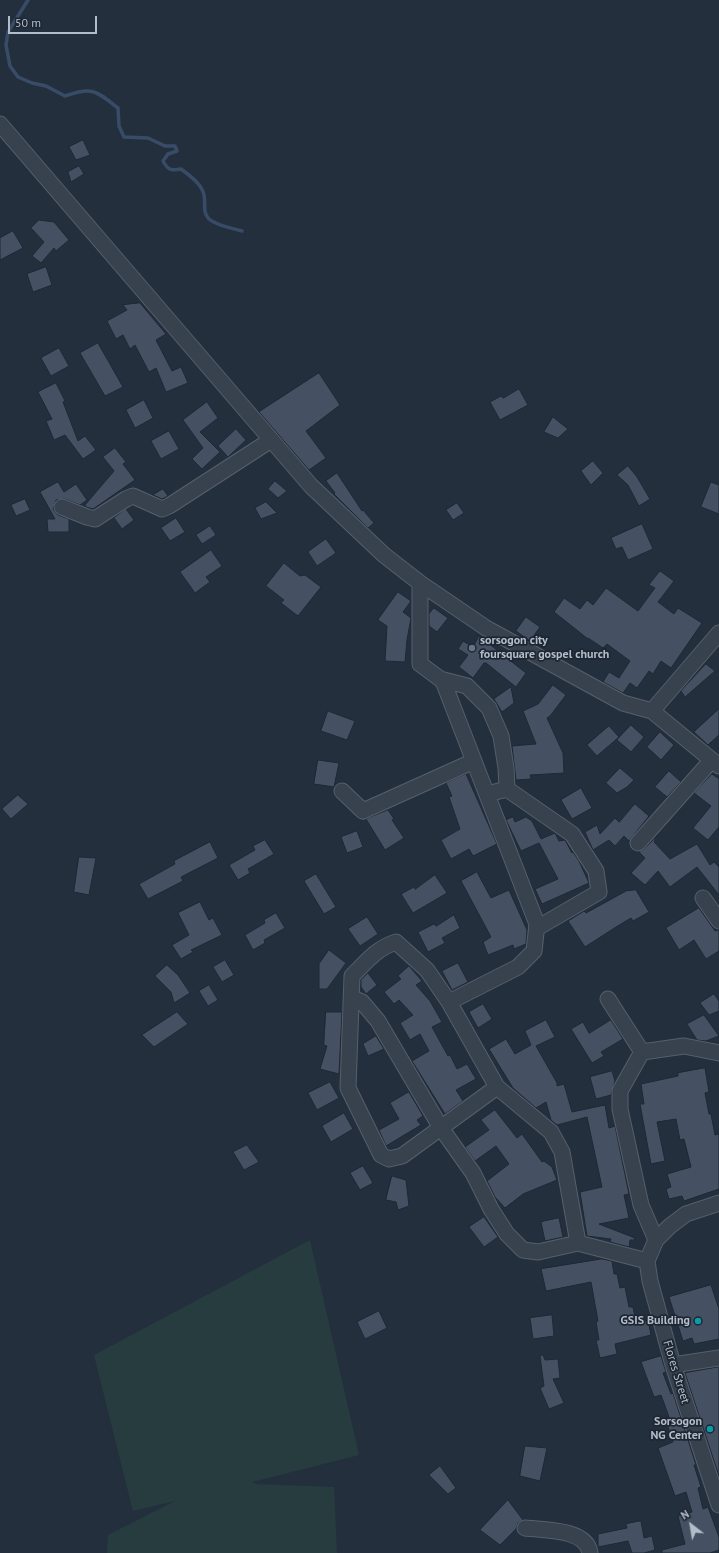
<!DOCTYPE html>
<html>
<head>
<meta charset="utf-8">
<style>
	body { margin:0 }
	#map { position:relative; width:719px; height:1553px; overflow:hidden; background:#242f3e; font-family:"PT Sans",sans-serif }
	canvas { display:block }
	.north { position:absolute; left:671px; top:1505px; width:40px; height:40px; -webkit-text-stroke:3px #1d2633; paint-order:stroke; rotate:329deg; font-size:11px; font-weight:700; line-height:16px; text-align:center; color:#b4bcc9 }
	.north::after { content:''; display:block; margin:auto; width:14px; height:18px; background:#b4bcc9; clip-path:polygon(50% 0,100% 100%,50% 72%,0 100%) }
	.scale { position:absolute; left:8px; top:16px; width:89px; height:18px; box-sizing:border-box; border:2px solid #b4bcc9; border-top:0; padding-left:5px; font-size:12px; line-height:14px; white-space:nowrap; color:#b4bcc9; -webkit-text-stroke:3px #1d2633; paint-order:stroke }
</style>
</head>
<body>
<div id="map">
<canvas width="719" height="1553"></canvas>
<div class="north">N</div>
<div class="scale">50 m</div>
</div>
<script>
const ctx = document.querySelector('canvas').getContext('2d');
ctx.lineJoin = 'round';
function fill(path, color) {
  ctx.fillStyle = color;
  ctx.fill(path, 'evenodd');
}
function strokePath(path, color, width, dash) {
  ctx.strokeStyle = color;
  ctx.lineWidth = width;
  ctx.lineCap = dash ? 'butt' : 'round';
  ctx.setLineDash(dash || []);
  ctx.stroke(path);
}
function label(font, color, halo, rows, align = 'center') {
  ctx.font = font + ' "PT Sans",sans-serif';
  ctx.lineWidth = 3.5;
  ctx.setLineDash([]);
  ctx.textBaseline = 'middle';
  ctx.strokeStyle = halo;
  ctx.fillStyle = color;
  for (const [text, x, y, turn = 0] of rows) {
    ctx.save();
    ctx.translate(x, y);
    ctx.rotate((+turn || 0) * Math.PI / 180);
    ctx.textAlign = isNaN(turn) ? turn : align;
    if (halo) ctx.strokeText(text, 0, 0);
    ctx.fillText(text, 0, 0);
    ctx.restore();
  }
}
fill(new Path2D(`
	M310 1240 359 1455 252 1482 256 1484 334 1487 337 1553H107L108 1535 175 1501 133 1511 94 1355Z`), '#263c3f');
strokePath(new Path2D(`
	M28 0 8 32 6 45 10 66 18 77 32 83 46 86 65 96C93 86 96 91 118 108L119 126 124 137 148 138 165 146H175L177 151 168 154 163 161C168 170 171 171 181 169 189 175 202 184 204 195 206 203 202 212 209 219 217 226 232 228 242 231`), '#394c67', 3.5);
const building = new Path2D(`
	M83 140 90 155 76 160 69 147Z
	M79 166 84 174 71 182 68 172Z
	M39 220 54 222 69 240 56 251 54 248 41 263 32 256 44 242 31 228Z
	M13 231 23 248 0 260V238Z
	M46 267 52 285 33 292 27 274Z
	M140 303 166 334 156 340 172 371 181 367 188 383 166 392 156 368 149 372 135 345 130 349 123 335 116 339 107 321 127 310 123 305Z
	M98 343 123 387 105 396 80 353Z
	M59 348 69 366 51 376 41 358Z
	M319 373 340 405 306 431 326 458 309 470 259 412Z
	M56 383 65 401 63 402 78 441 85 436 96 450 83 459 65 435 54 440 46 421 52 419 38 392Z
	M519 389 528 405 500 420 490 402 501 396 503 398Z
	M144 400 153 418 135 428 126 410Z
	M207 402 218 418 200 432 220 452 202 469 192 459 203 448 183 420Z
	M553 417 568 429 558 438 544 432Z
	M236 429 246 440 228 457 218 446Z
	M169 431 179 449 161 459 151 441Z
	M115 448 126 462 123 464 135 480 93 509 86 507 85 505 114 471 103 457Z
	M593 461 603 473 591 485 581 471Z
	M628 466 637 477 650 499 639 506 628 485 617 475Z
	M337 473 362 511 363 510 374 523 368 528 334 494 335 493 326 481Z
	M275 481 287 491 278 498 268 489Z
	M58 482 64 492 76 484 87 500 80 505 65 499 56 500 53 509 58 515 69 519V532H48L47 519H55L40 492Z
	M711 482 719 485V514L701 507Z
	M163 489 168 496 162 499 153 495Z
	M25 499 30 510 16 516 11 505Z
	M266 502 277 513 261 519 255 508Z
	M457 503 464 513 453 520 446 510Z
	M126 509 134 520 122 529 114 518Z
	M176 518 185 532 170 541 161 528Z
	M642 524 653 549 628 560 622 547 616 549 611 538Z
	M210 526 216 535 202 544 196 535Z
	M326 539 336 553 317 566 308 552Z
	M211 550 222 566 206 577 210 582 195 593 180 572Z
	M284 563 300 576 305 575 321 587 298 616 281 603 284 600 266 586Z
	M660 571 674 581 658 602 674 614 678 608 702 623 671 668 661 661 653 674 649 671 637 688 630 683 623 693 603 682 609 672 619 678 630 661 607 644 603 648 588 638V639L554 612 564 598 580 609 587 600 593 605 606 588 638 611 655 588 649 585Z
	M398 592 411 601 403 612 411 618 407 640 405 662 385 661 387 626 378 620Z
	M434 608 448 618 437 632 429 626V614Z
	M526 617 540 627 530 641 516 631Z
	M479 636 490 640 488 643 526 673 516 687 486 663H484L473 678 459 667 468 655 458 649 463 641 473 647Z
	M706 664 715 671 685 697 681 691Z
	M553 685 566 695 550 716 547 718 563 753 564 773 530 775 531 779 516 780 512 746 536 744 523 711 538 704Z
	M511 687 514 703 502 712 494 699Z
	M719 709V735L708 745 694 732Z
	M328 711 355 721 347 740 321 731Z
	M631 725 644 737 631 752 617 740Z
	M609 726 619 737 597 756 587 745Z
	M660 732 674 745 661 760 647 747Z
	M318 760 339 763 334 787 314 784Z
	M620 768 634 780 627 787 617 793 606 783Z
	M669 771 681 782 667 797 655 787Z
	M466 774 497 844 473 856 469 849 451 859 441 840 460 829 449 797 452 796 446 783Z
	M712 774 719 779V827L708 840 693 828 711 806 694 793Z
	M581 788 592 808 572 819 561 800Z
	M18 795 28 804 11 819 2 809Z
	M635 804 649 816 629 841 624 836 615 846 609 840 593 850 585 832 597 825 600 834 615 818 619 822Z
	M388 810 394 819 392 820 404 838 385 850 366 819Z
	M513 817 515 822 526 817 532 821 541 839 555 833 559 841 565 840 572 853 573 852 579 861 589 883 542 904 535 889 558 879 539 843 521 851 506 820Z
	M357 831 363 847 347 853 341 837Z
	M657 836 654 842 670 859 697 844 710 865 714 862 719 867V895L697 867 670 887 658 871 645 885 631 873 645 858 639 852 644 849Z
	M265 840 274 854 248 869 250 873 238 880 229 865 255 850 253 846Z
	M210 842 218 858 181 877 183 881 148 899 139 884 175 864 174 861Z
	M79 857 96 858 89 895 74 892Z
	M477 872 491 898 509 890 527 930 526 944 514 949 513 945 488 955 483 942 491 937 461 881Z
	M316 874 336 907 324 914 304 881Z
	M435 875 447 893 413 913 401 894 414 887 415 889Z
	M636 890 649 912 633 921 631 918 616 927 585 947 568 921 584 911 586 913 626 891Z
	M200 902 209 920 213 918 222 935 191 950 193 952 181 959 172 945 189 935 178 913Z
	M699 908 715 931 719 930V951L706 959 694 940 679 950 666 928Z
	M276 913 285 928 264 940 265 943 253 950 245 935 265 923 264 920Z
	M454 915 460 928 442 938 445 943 428 952 418 932 434 924 436 926Z
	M367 917 378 934 360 946 348 929Z
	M329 950 346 963 327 989H319V964Z
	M225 960 234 975 222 982 213 967Z
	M458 963 468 982 452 990 442 971Z
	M167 965 178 975 190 993 174 1003 171 992 155 976Z
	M409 966 422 981 416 985 430 1001 442 1022 432 1027 448 1056 450 1055 457 1069 467 1064 476 1079 456 1090 463 1101 445 1114 412 1061 429 1051 420 1034 410 1040 400 1023 413 1015 399 1000 394 1004 384 992 401 979 398 976Z
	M368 973 377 985 366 994 361 987V980Z
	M209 985 218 1000 208 1006 199 991Z
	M714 994 719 1001V1011L709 1015 700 1003Z
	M483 1004 492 1019 478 1028 469 1012Z
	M177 1012 188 1024 154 1047 142 1035Z
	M326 1012H342L339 1074 320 1069 327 1046 324 1045Z
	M704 1015 719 1036 706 1041 697 1040 687 1024Z
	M546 1020 555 1037 536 1046 557 1083V1086L564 1084 572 1112 605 1105 609 1128 615 1126 629 1194 624 1195 629 1218 599 1224 635 1238 634 1240H630L629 1247 610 1242 611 1239 587 1236 580 1192 602 1187 587 1117 557 1125 551 1120 546 1102 536 1108 513 1088 489 1049 506 1039 515 1054 531 1045 525 1031Z
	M611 1020 623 1039 601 1052 604 1056 592 1063 571 1029 583 1022 589 1033Z
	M376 1036 384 1049 368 1056 363 1044Z
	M705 1068 709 1092 705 1093 709 1114H711L715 1135 719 1134V1189L684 1201 682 1196 669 1199 666 1189 671 1187 667 1174 691 1167 684 1139 680 1140 676 1119 657 1122 665 1161 651 1164 640 1104H644L641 1084 678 1076V1073Z
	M612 1071 615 1081 611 1095 596 1099 590 1077Z
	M330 1082 339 1098 317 1110 308 1093Z
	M409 1092 423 1116 417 1120 421 1125 386 1146 379 1130 399 1119 390 1103Z
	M495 1110 517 1138 522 1134 542 1162 544 1161 552 1167 557 1180 523 1194 505 1208 495 1197 487 1181 509 1164 496 1146 475 1161 465 1147 489 1130 481 1120Z
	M344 1113 353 1129 331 1142 322 1126Z
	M247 1145 259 1162 244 1170 233 1152Z
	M363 1166 373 1183 360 1190 350 1173Z
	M392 1176 406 1180 409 1206 398 1210 396 1202 386 1200Z
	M484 1217 498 1237 484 1247 469 1227Z
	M559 1218 563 1237 545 1241 541 1222Z
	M602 1259 612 1261 614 1274H617L620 1288 625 1287 629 1307H633L636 1322 648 1320 651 1335 615 1344 617 1354 600 1358 596 1340H599L596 1322 598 1321 591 1282 546 1291 541 1269Z
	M711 1285 719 1309V1339L694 1344 692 1338 683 1341 669 1297Z
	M379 1311 387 1328 365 1339 357 1322Z
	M552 1315 554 1336 533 1339 530 1318Z
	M543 1355 545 1360 558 1359 560 1378 553 1379 564 1403 549 1409 540 1388 544 1386 540 1356Z
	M661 1356 666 1372 663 1373 671 1394 673 1393 696 1465H694L701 1487 698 1488 703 1509 708 1507 719 1537V1550L710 1553H662V1550L685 1544 678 1516 692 1512 686 1492 675 1496 658 1448 673 1442 665 1418 669 1417 661 1395 654 1397 641 1362Z
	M719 1367V1476L685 1373Z
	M525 1446 547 1448 540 1481 520 1476Z
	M440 1466 456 1488 448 1494 429 1475Z
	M508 1500 523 1520 518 1523 516 1529 500 1545 480 1530Z
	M641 1521 644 1538 652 1536 655 1550 644 1553H632L628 1541 598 1547V1534L627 1528 626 1524Z`);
fill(building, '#455162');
strokePath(building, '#1f2835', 1);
const minor = new Path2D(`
	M0 124 311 486 384 555 420 583 486 628 623 703 652 711 719 766
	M62 507 87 517 95 519 126 499 133 496 162 509 169 506 271 440
	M420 583V664L443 681 537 924 534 951 518 967 449 1002
	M440 679 467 686 489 708 501 736 506 768 507 789
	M652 711 719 633
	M342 791 363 811 474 761
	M487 794 507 789 572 834 596 871 599 892 537 928
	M638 843 711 761
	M703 898 719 921
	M352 998 362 1002 378 1021 441 1128 473 1173 491 1209 507 1234 523 1250 538 1252 578 1243 647 1261
	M608 999 642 1052 620 1091V1109L641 1205 656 1240
	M642 1052 684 1046 719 1053
	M497 1087 402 1156 389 1159 381 1155 348 1088 352 976C366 962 377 948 396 942L427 970 449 1002 497 1087 551 1132 562 1152 578 1243
	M719 1203 686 1214 670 1226 656 1240 647 1261 650 1281 673 1365 719 1505
	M673 1365 719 1358
	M525 1528C544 1530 587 1529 590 1553`);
strokePath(minor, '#565f6c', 17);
strokePath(minor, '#38414e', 15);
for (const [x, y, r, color] of [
	[472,648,4,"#6b7280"],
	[698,1321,4,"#0f9aa8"],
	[710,1429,4,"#0f9aa8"]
]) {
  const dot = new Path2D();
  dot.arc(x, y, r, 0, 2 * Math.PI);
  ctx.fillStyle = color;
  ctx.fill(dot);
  strokePath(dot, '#1d2633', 1.5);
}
label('bold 12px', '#b4bcc9', '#1d2633', [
	["sorsogon city",480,641,"left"],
	["foursquare gospel church",480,655,"left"],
	["GSIS Building",690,1321],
	["Sorsogon",702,1422],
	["NG Center",702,1436]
], 'right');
label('12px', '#b4bcc9', '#1d2633', [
	["Flores Street",676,1372,73]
]);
</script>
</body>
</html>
